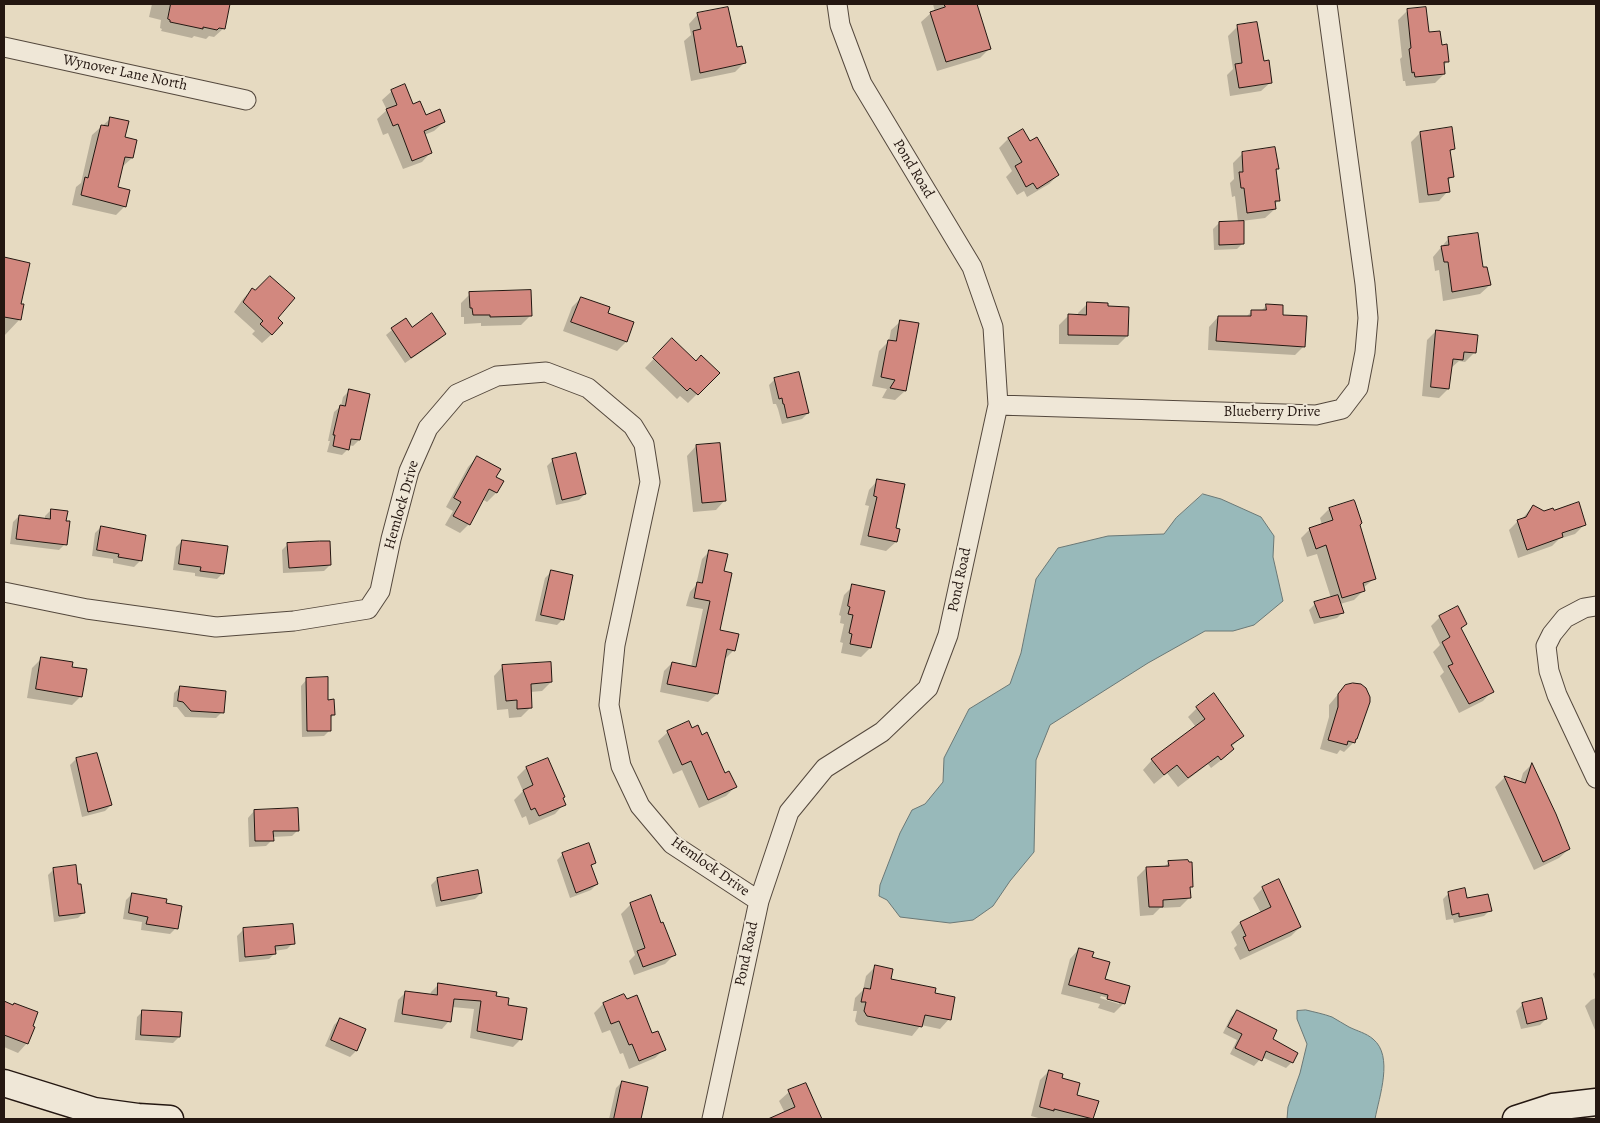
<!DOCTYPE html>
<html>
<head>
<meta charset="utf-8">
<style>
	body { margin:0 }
	#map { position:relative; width:1600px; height:1123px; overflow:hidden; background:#e6dac1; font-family:Alegreya,serif }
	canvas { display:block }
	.frame { position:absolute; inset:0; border:5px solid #241711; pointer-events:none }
</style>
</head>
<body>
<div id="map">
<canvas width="1600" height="1123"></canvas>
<div class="frame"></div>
</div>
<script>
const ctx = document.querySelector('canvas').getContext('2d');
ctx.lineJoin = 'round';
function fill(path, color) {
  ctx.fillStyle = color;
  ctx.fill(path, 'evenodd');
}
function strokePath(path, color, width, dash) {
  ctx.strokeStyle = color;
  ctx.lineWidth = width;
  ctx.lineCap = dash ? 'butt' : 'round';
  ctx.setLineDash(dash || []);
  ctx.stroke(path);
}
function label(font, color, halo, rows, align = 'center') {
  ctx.font = font + ' Alegreya,serif';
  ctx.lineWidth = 4;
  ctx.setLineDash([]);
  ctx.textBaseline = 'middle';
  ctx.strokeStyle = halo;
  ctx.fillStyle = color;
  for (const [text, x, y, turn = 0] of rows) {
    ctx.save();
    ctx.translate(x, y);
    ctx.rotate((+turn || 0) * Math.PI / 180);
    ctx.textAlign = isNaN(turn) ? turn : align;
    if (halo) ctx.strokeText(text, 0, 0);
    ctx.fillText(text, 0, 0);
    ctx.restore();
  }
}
const water = new Path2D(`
	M1203 494 1221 499 1261 517 1274 536 1273 557 1283 601 1254 625 1233 631H1205L1148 663 1050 725 1036 760 1034 852 1010 881 993 906 973 920 950 923 900 917 887 900 879 896 880 885 900 833 912 810 925 804 943 782 944 758 969 709 1010 684 1021 653 1036 579 1058 548 1108 536 1164 534 1176 518Z
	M1306 1010C1314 1012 1324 1014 1332 1017 1338 1020 1343 1024 1349 1027 1357 1031 1366 1033 1373 1039 1394 1056 1379 1097 1375 1119H1287L1288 1107 1300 1073 1307 1044 1297 1019V1011Z`);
fill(water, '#98b9ba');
strokePath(water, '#6a7876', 1);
fill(new Path2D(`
	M152 4H229L224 28 214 37 209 36 206 39 194 36 192 38 161 31 162 29 160 28 161 20 149 17Z
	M933 4H962L963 7 976 4 989 49 980 58 937 71 921 22 931 13 935 12Z
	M1408 10 1441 46 1448 61 1443 66 1444 74 1435 83 1406 86 1405 81H1403L1400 59 1402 57 1398 20Z
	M698 14 736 48 744 63 735 72 691 81 684 41 691 35 689 24Z
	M1238 26 1263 62 1271 82 1261 91 1230 96 1227 75 1233 69 1228 36Z
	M392 91 425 116 444 122 434 131 424 135 431 152 422 162 403 169 388 133 383 135 377 119 387 110 382 100Z
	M111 118 123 138 135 141 132 158 122 167 117 188 125 206 116 215 72 205 76 187 81 183 92 135Z
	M1022 131 1029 143 1058 175 1049 184 1027 197 1024 191 1017 195 1006 177 1012 171 999 148 1008 139Z
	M1420 133 1454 148 1449 153 1452 176 1447 182 1448 191 1439 201 1419 203 1411 142Z
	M1243 153 1277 168 1275 170 1279 200 1274 205 1275 209 1265 218 1242 221 1243 243 1237 249 1214 250 1213 229 1219 223 1238 222 1235 196 1232 197 1230 183 1234 179 1233 163Z
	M1449 238 1482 269 1490 285 1480 294 1443 301 1439 270 1435 271 1433 257Z
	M7 259 20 304V319L4 336V263Z
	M252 289 276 318 272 334 262 343 252 334 255 331 234 312 243 299Z
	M470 294 531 315 521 325 481 326V323L464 324V317H461V303Z
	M581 298 606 313 633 323 626 342 617 351 563 331 572 307Z
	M1087 304 1127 336 1118 345 1059 344V325L1069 315 1078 316V313Z
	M1267 305 1282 316 1304 346 1295 355 1208 350 1209 327 1218 317H1246L1252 311H1261Z
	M405 319 412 329 445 334 439 340 405 363 386 335Z
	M901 321 905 391 895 400 882 398 887 389 872 386 879 351 889 341 891 330Z
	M1436 331 1475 352 1465 362 1459 361 1451 368 1448 389 1439 398 1422 396 1427 340Z
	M672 340 695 362 718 373 688 403 680 396 677 399 645 368Z
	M775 379 808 413 802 419 782 424 778 409 776 404H773L769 385Z
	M349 391 359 440 353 446 349 445 348 449 342 455 327 452 330 441H328L334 412 341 406 343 397Z
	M696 446 725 500 716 510 693 512 687 456Z
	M477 457 494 478 502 482 496 493 487 502 482 499 469 524 460 533 445 525 453 511 446 507 468 467Z
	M553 460 585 494 579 500 556 505 547 466Z
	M878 480 894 529 896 542 886 551 860 545 869 506 865 505 869 490Z
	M1533 506 1544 512 1584 525 1575 534 1559 539 1552 546 1518 558 1509 530 1518 521 1521 520Z
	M1329 509 1358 525 1375 578 1363 588 1364 590 1354 600 1340 604 1343 612 1337 618 1314 624 1309 610 1315 604 1331 598 1317 554 1307 557 1301 538 1310 529 1322 525 1320 518Z
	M51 510 65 544 59 550 10 544 13 522 19 516 45 519V516Z
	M101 527 140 561 134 567 113 563V559L92 556 95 533Z
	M182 541 223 573 217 579 195 576V573L173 570 176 547Z
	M288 544 330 565 324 571 283 573 282 550Z
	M710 551 723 572 719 631 734 650 726 658H724L717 694 708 702 660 692 664 671 672 663 691 667 703 609 686 606 690 592 696 585 702 559Z
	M551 572 563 619 557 625 535 621 545 578Z
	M853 586 877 615 870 648 861 657 841 653 843 643 840 642 844 624 840 623 841 616 839 615 844 595Z
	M1440 617 1466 624 1461 629 1492 691 1483 701 1459 713 1440 676 1444 672 1433 652 1440 645 1431 626Z
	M42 658 70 668 81 696 72 705 27 698 32 668Z
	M503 666 551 682 542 691 530 692V708L521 717 509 718 508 709 497 710 494 676Z
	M307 679 327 701 334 715 329 719 330 730 324 736 302 737 301 686Z
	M1345 686 1354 742 1344 752 1340 750 1337 754 1320 749 1329 717V705Z
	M180 687 222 712 216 718 185 717 177 707H173L174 693Z
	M1197 708 1243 736 1231 747 1233 749 1224 758 1211 768 1208 764 1178 787 1167 773 1154 784 1143 770 1152 760 1196 727 1188 717Z
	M668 732 724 775 735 787 726 796 699 808 682 770 673 774 658 741Z
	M96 754 111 805 105 811 82 817 70 765 76 759Z
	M548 759 564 804 555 814 529 825 526 816 522 818 514 800 523 791 517 777 526 768Z
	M1531 765 1569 849 1559 858 1534 870 1495 787 1504 778 1520 783 1523 773Z
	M254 811 298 830 292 836 272 837V840L266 846 249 847 248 818Z
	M563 854 595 863 590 867 597 884 591 890 570 898 557 860Z
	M1169 862 1191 886 1189 889V898L1180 907 1160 908 1153 915 1140 916 1137 877 1146 868 1164 867Z
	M54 869 77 885 84 912 78 918 54 922 48 875Z
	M437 879 481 893 475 899 436 907 431 885Z
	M1263 888 1300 927 1291 936 1240 960 1234 948 1237 945 1231 932 1240 923 1261 913 1253 898Z
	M1449 893 1466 899 1490 910 1484 916 1454 923 1453 919 1446 920 1443 899Z
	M132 894 165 904 176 928 170 934 141 930 142 922 123 919 126 900Z
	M631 904 674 955 665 964 634 975 629 961 635 955 621 914Z
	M243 930 293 943 287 949 274 951 275 953 269 959 239 962 237 936Z
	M1079 949 1091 958 1104 980 1124 1003 1114 1013 1098 1008 1100 1004 1061 994 1070 959ZM1101 996 1119 1001V1004L1100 998Z
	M875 967 889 980 933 994 949 1019 940 1029 921 1025 912 1036 858 1025 855 1021 857 1011H853L855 998 863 990 866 976Z
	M1596 971V982L1593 974Z
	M439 984 495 997 507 1006 521 1039 513 1047 470 1038 474 1009 452 1007 449 1021 442 1029 394 1022 398 1000 406 992 430 996 431 992Z
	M624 995 651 1035 664 1049 655 1058 629 1069 623 1053 620 1054 610 1030 602 1033 594 1013 603 1004Z
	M1596 998V1029L1595 1030 1585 1006 1591 1000Z
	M5 1003 27 1043 18 1053 4 1047Z
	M1522 1005 1546 1019 1540 1025 1521 1029 1516 1011Z
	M143 1011 179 1037 173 1043 135 1040 137 1017Z
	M1237 1011 1271 1040 1292 1062 1286 1068 1262 1057 1254 1066 1230 1054 1237 1040 1223 1033 1231 1017Z
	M340 1019 365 1030 356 1051 350 1057 325 1046 334 1025Z
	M1049 1071 1060 1079 1075 1096 1092 1118 1091 1119H1051L1045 1118 1042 1119 1031 1116 1040 1080Z
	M622 1082 646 1087 639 1119H609L616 1088Z
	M805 1084 820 1119H777L785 1113 779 1101 789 1092Z`), '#0003');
const building = new Path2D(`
	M171 4H230L225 29 219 28 217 30 203 27V29L170 22V20L168 19Z
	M944 4H977L991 49 946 62 930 12 945 7Z
	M728 7 737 47 742 46 746 63 700 73 693 31 701 29 697 13Z
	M1426 7 1429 32 1440 31 1442 45 1447 44 1449 62H1444L1445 74 1415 77 1414 72 1412 73 1409 49 1411 48 1407 9Z
	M1257 22 1264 61 1269 60 1272 83 1239 88 1235 64 1242 63 1237 25Z
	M405 84 413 104 420 101 426 115 440 109 445 122 424 131 432 153 412 161 398 124 393 126 386 109 397 105 391 90Z
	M110 117 129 121 125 137 137 140 133 158 125 157 118 187 130 190 126 207 81 195 85 177 88 178 101 125 108 126Z
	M1452 127 1455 149 1450 150 1454 177 1448 178 1450 192 1428 195 1420 132Z
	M1023 129 1030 141 1037 137 1059 175 1037 189 1033 183 1026 187 1015 166 1022 162 1008 138Z
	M1275 147 1279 169H1276L1280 201H1275L1276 209 1247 213 1244 188H1241L1239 172H1243L1242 152Z
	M1244 221V244L1219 245V222Z
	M1478 233 1483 267H1487L1491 285 1452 292 1448 262H1444L1441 246 1449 245 1448 237Z
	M4 257 30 263 21 304H24L21 320 4 317Z
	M270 276 295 298 278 318 283 323 272 335 260 324 263 321 243 302 252 288 255 290Z
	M531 290 532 316 490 317V315H473L472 308H470L469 292Z
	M581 297 610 307 608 313 634 322 627 342 571 322Z
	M1087 302 1108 303V306L1129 307 1128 336 1068 335V314L1086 315Z
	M1266 304 1283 305V315L1307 316 1305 347 1216 341 1218 316H1251V310H1266Z
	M432 313 446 334 411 358 391 328 406 318 412 327Z
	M900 320 919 323 906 391 890 388 895 380 881 377 888 340 896 341Z
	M1436 330 1478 335 1476 353 1464 352 1463 360 1453 359 1449 389 1431 387Z
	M672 338 696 361 701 355 720 373 698 395 690 388 687 391 653 358Z
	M799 372 809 413 787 418 784 404H783L782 398 779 399 774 378Z
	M349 389 370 394 360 440 351 439 349 450 333 446 335 435H333L340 405 345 406Z
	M720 443 726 501 702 503 696 445Z
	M576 453 586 494 562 500 552 459Z
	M477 456 501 469 496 477 504 481 497 493 489 489 470 525 453 516 461 502 454 498Z
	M877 479 905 484 896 528 900 529 897 542 868 536 877 497 874 496Z
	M1354 500 1355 502 1362 523 1360 525 1376 579 1363 583 1365 591 1342 598 1326 545 1316 549 1309 528 1333 520 1329 508Z
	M1579 502 1586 525 1562 533 1563 537 1527 550 1517 520 1526 517 1533 505 1544 511 1553 508 1554 510Z
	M51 509 68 511 66 521H70L67 545 16 539 19 515 50 519Z
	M101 526 146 535 142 561 118 557 119 554 97 550Z
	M182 540 228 546 224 574 200 571 201 567 179 564Z
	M320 541H330L331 565 289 568 287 543Z
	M709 550 728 554 724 571 732 573 720 630 739 634 735 651 727 649 718 694 667 684 672 662 696 667 710 601 694 598 697 582 702 583Z
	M551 570 573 575 564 620 541 615Z
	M852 584 885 591 871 648 850 644 852 634 849 633 853 615 848 614 850 607 848 606Z
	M1338 595 1344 613 1320 618 1314 602Z
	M1458 606 1467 624 1461 628 1494 692 1469 704 1448 666 1453 664 1442 642 1450 637 1439 616Z
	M41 657 73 662 72 667 87 669 82 697 36 689Z
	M551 662 552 682 531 684 532 708 517 709V700L506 701 502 665Z
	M328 677V700L334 699 335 715H331V731H307L306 678Z
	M1353 683 1361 684 1366 688 1370 697V702L1357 739H1356L1355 743 1348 741 1347 745 1328 740 1338 707V694L1345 685Z
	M180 686 226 691 224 713 191 711 183 702 178 701Z
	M1214 693 1244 736 1231 745 1234 749 1221 760 1218 756 1188 778 1177 765 1164 775 1151 759 1205 719 1196 707Z
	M689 721 692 728 698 725 702 735 707 732 725 773 729 771 737 787 708 800 691 761 682 765 667 731Z
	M97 753 112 805 88 812 76 758Z
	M548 758 565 797 563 798 566 805 539 816 535 808 531 810 523 790 533 785 526 767Z
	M1532 763 1556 814 1570 849 1543 862 1504 776 1525 783Z
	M298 808 299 831H273L274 841H255L254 810Z
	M589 843 596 863 591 865 598 884 576 893 562 853Z
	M1188 860 1189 862H1192L1193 887H1190L1191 898 1163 900V907H1149L1146 867 1169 866 1168 861Z
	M76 865 78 884H81L85 913 59 916 53 868Z
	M478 870 482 893 441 901 437 878Z
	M1279 879 1301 927 1249 951 1243 937 1246 936 1240 922 1271 907 1262 887Z
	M1465 888 1467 898 1488 894 1492 911 1459 917V913L1452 915 1448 892Z
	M132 893 167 899 166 903 182 906 178 929 146 924 148 917 129 913Z
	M651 895 661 923 663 922 676 955 643 967 637 951 645 948 630 903Z
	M293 924 295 944 275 946 276 954 245 957 243 928Z
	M1079 948 1094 952 1092 957 1110 962 1105 979 1130 986 1125 1004 1107 999 1108 995 1069 985Z
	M875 965 893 969 891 979 936 988 935 993 955 997 951 1020 925 1015 922 1027 867 1016 864 1011 866 1002H861L864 988 870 989Z
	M438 983 497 992 496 996 509 998 508 1005 527 1008 522 1040 477 1031 481 1001 454 999 451 1022 402 1014 405 991 437 995Z
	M624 994 627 999 637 995 652 1033 658 1031 666 1050 639 1061 632 1044 629 1045 619 1021 611 1024 603 1003Z
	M1542 998 1547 1019 1527 1024 1522 1003Z
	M4 1001 13 1005 14 1003 38 1012 33 1026 35 1027 28 1044 4 1035Z
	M142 1010 182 1012 180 1037 141 1035Z
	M1237 1010 1277 1030 1273 1039 1298 1053 1293 1063 1266 1051 1262 1061 1235 1048 1242 1034 1228 1027Z
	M340 1018 366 1029 357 1051 331 1040Z
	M1049 1070 1063 1074 1062 1078 1080 1083 1077 1095 1099 1101 1093 1119 1054 1109V1111L1040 1107Z
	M622 1081 648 1087 641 1119H614Z
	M806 1083 822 1119H768L795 1107 788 1090Z`);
fill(building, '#d2887f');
strokePath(building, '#241711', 1);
const minor = new Path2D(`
	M4 47 246 100
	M998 405 1316 415 1342 409 1358 388 1365 352 1368 318 1365 284 1327 4
	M4 592 87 609 216 627 294 621 368 609 380 591 391 539 409 471 428 428 457 394 497 376 546 372 588 388 633 426 644 444 650 482 615 645 609 705 621 766 640 806 672 844 759 901
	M1596 606 1584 608 1565 618 1552 634 1546 646 1549 671 1557 695 1596 778
	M712 1119 759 901 789 812 825 768 882 732 928 688 948 635 998 405 993 327 972 267 862 84 840 25 837 4`);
const secondary = new Path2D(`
	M4 1083 94 1111 138 1117 170 1119
	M1516 1119 1553 1107 1596 1102`);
strokePath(minor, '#54483d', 21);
strokePath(secondary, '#241711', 29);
strokePath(minor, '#efe7d7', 19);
strokePath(secondary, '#efe7d7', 26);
label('15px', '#241711', '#efe7d7', [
	["Wynover Lane North",125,73,12],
	["Pond Road",913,169,59],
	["Blueberry Drive",1272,412],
	["Hemlock Drive",402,505,-74],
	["Pond Road",960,580,-78],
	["Hemlock Drive",710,867,35],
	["Pond Road",747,954,-78]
]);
</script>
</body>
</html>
